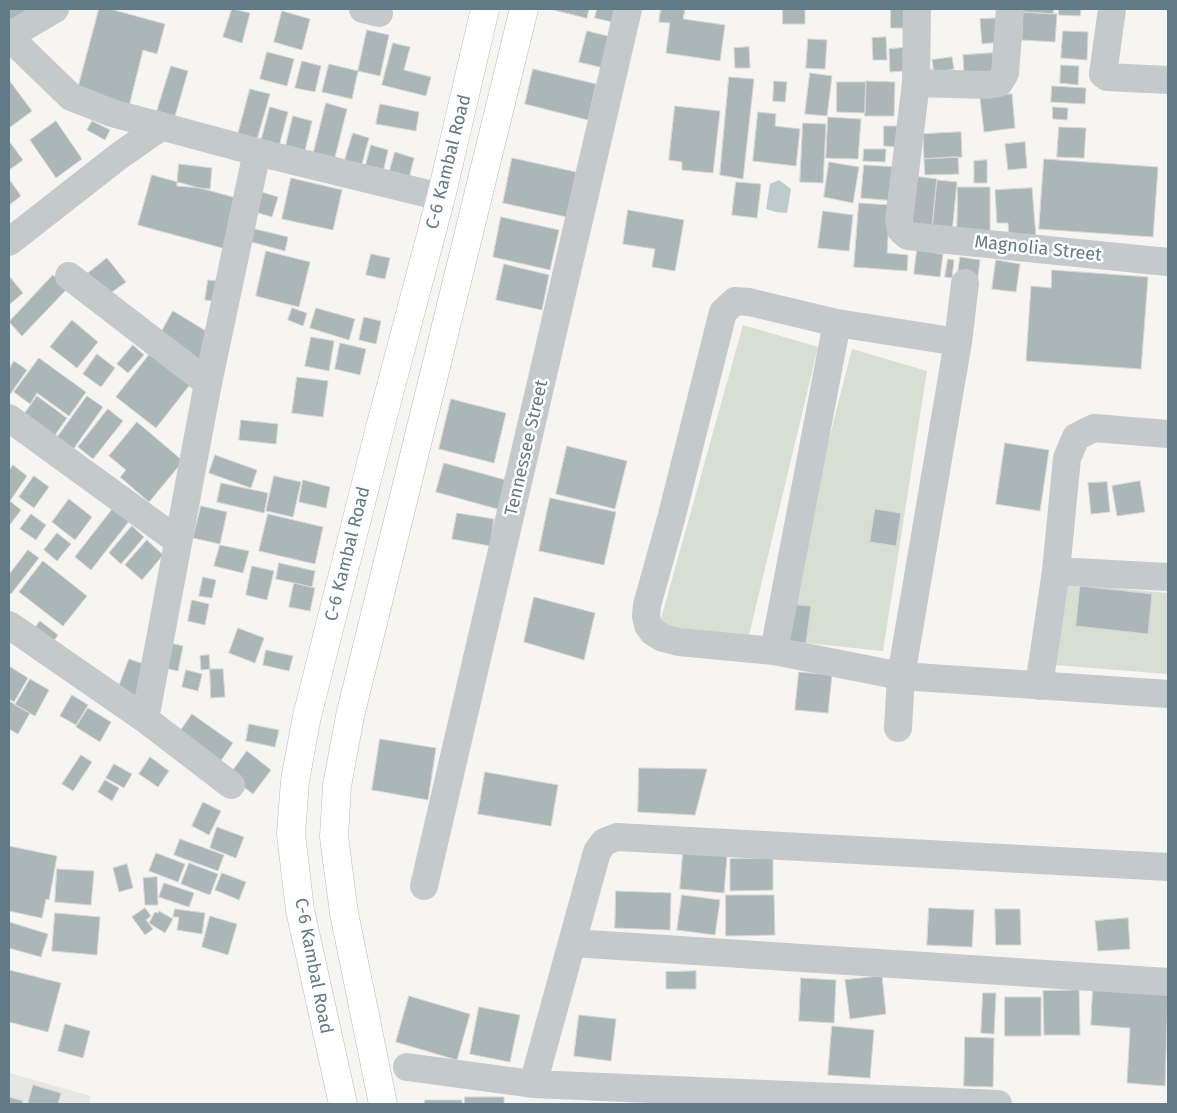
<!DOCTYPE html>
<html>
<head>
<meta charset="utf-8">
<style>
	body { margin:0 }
	#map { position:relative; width:1177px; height:1113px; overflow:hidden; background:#f6f5f1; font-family:"Fira Sans",sans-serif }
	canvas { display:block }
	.frame { position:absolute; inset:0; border:10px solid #627a85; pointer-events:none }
</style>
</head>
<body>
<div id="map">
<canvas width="1177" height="1113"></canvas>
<div class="frame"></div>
</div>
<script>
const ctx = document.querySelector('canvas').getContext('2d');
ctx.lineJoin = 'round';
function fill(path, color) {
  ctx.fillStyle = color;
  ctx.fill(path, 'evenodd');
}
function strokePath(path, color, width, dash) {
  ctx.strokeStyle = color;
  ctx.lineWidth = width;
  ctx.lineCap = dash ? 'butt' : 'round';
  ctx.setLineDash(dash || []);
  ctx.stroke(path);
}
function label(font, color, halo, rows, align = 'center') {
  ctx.font = font + ' "Fira Sans",sans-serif';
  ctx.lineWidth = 5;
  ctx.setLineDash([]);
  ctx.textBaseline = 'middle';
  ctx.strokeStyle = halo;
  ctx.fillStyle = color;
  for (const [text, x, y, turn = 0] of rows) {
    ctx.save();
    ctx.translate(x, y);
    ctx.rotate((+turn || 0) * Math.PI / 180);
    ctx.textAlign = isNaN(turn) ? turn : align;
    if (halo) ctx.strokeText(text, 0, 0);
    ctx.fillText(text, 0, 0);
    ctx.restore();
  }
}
fill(new Path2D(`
	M9 1073 91 1096 89 1104H9Z`), '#e6e7e5');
fill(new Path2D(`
	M743 325 818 347 749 635 659 626Z
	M852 349 927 371 883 651 778 640Z
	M1068 584 1168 593V674L1055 665Z`), '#d7ded2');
fill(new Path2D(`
	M779 180 791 189 787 213 776 212 766 209 770 184Z`), '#bdcbcf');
const building = new Path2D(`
	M9 9H24L31 19 9 21Z
	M99 9H110L165 24 157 54 143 50 129 106 77 92Z
	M232 9 250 13 242 43 223 37Z
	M550 9H589L587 18Z
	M597 9H615L612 22 595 18Z
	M661 9H685L683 19 725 25 720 61 666 53 670 23 659 22Z
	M783 9H805V24H783Z
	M891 9H913L912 28H891Z
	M1023 9H1054L1053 14 1022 12Z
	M1059 9H1081L1080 16 1059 15Z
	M282 11 310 19 302 50 274 42Z
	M1023 12 1057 14 1055 42 1022 40Z
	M1000 18 1001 42 982 44 980 19Z
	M367 30 389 35 380 76 358 71Z
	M587 31 616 38 608 69 579 62Z
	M1063 31 1088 32 1087 60 1061 58Z
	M886 37 887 60H873L872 38Z
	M808 39 827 40 825 69 806 68Z
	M393 43 410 47 404 70 431 77 426 96 382 85Z
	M749 47 750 68H735L734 48Z
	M911 47 913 70 890 72 889 49Z
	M267 52 294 59 287 86 260 79Z
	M993 53 994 73 964 75 963 55Z
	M952 57 954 69 934 73 932 60Z
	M302 61 321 66 315 92 295 88Z
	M329 64 358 71 352 99 322 92Z
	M1061 65 1079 66 1078 85 1060 83Z
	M171 66 188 71 175 116 157 111Z
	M533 69 596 84 588 120 525 104Z
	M810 73 832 76 827 116 805 114Z
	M729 77 754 79 743 179 720 175Z
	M9 80 32 111 9 128Z
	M774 81 787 82 785 102 773 101Z
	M866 81 895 82 894 116H865Z
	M837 82H866L865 113 837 112Z
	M1052 86 1086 88 1085 104 1051 102Z
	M250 89 270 94 256 143 237 138Z
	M1012 94 1015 128 984 132 980 98Z
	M326 103 347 109 334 161 313 155Z
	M380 104 419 112 416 131 376 124Z
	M675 106 720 111 713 173 682 170V162L669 160Z
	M270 107 288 112 278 150 260 145Z
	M1053 107 1068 108 1067 120 1053 119Z
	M758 112 776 114 775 126 800 129 796 166 753 161Z
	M293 116 312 121 304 155 285 149Z
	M828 117 861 119 858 159 826 158Z
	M56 121 82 159 56 178 30 140Z
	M92 121 110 130 105 140 87 130Z
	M803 123 826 124 823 183 800 182Z
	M884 126H902L901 147 884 146Z
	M1059 127 1086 128 1084 158 1057 157Z
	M961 132 962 157 924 159 923 134Z
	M353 133 369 138 360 171 343 166Z
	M9 141 23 160 9 170Z
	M1025 142 1027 168 1008 170 1005 144Z
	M371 145 388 150 382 177 364 172Z
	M864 149H886L885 162 863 161Z
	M395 152 414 158 408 182 388 177Z
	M958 157 959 174 925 175 924 159Z
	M512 158 576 172 567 217 503 203Z
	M1044 159 1158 167 1153 237 1039 229Z
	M987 160V183H974V161Z
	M829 162 859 167 853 203 824 197Z
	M179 164 212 168 210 189 177 186Z
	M864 165 899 167 897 201 861 198Z
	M152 175 240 199 226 249 138 225Z
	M913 176 937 179 932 230 909 228Z
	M291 178 342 190 333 230 282 219Z
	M9 179 21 196 9 205Z
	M937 180 957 182 952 232 932 231Z
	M736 182 761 184 757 218 732 215Z
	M958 187H990V235L957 234Z
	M1032 188 1036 237 1009 239 1008 223H997L995 190Z
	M258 191 278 197 272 217 252 211Z
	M859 203 890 205 887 253 908 255 907 271 854 267Z
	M628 210 684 220 675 271 652 267 655 249 623 244Z
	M823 211 853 215 849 251 818 248Z
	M501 217 559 230 550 270 493 257Z
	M251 228 288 237 285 251 248 241Z
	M917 250 943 254 940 277 914 274Z
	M266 251 310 262 299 307 256 296Z
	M371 254 390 258 385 279 366 275Z
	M960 257 980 260 977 284 957 281Z
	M107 258 126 282 105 297 87 274Z
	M948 259 954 260 952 278 945 277Z
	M996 260 1020 264 1016 292 992 289Z
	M504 264 549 275 542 310 496 300Z
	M1052 270 1148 277 1141 369 1026 361 1031 286 1051 288Z
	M53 275 67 289 22 336 9 322Z
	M9 276 23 293 9 305Z
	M208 280 225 282 222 302 205 300Z
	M292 308 307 313 303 326 288 320Z
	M316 308 355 319 349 340 310 328Z
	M173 311 216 337 201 363 158 338Z
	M364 317 381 321 376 344 359 340Z
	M72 320 98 342 77 368 50 347Z
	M311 337 334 341 329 371 305 366Z
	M340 343 366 349 360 375 335 369Z
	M133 345 144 355 128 373 117 364Z
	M152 351 192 382 156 428 116 397Z
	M97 354 115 368 101 387 83 374Z
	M39 358 86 392 69 416 37 393 30 404 14 392Z
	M14 361 27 370 9 396V369Z
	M297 377 328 381 323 417 292 413Z
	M37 396 67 418 50 442 20 420Z
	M87 396 103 407 72 451 56 439Z
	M451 399 506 413 494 463 439 449Z
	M108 409 123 421 93 459 78 447Z
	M241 420 278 424 276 444 239 440Z
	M137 422 183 461 149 502 120 477 126 470 109 456Z
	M1005 443 1049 450 1040 511 996 504Z
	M567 446 627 461 615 509 556 494Z
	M215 455 257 470 251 488 209 473Z
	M444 463 509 481 501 510 436 492Z
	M13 465 27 476 10 501 21 510 9 526V471Z
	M34 476 49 487 34 508 19 497Z
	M274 476 301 482 293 517 266 511Z
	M303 480 330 487 326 508 299 502Z
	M1140 481 1145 512 1117 516 1112 486Z
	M1107 482 1110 512 1091 514 1088 483Z
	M221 483 268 493 264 513 217 502Z
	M550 498 616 512 604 565 539 551Z
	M69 499 92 517 75 540 52 522Z
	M201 506 227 512 220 544 193 538Z
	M114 507 130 520 91 570 75 557Z
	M875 509 901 513 896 546 870 542Z
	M457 513 494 519 490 546 452 539Z
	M31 514 46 525 36 540 20 529Z
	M268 514 323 527 315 564 259 551Z
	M132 526 144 537 121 564 109 553Z
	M57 533 71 544 57 561 44 550Z
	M147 540 163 555 142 580 125 565Z
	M220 545 249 551 243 573 214 566Z
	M28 550 39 558 11 594 9 592V575Z
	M43 561 87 596 63 626 19 592Z
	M279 563 315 571 312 587 276 579Z
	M252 566 274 571 267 600 246 595Z
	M203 577 216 580 212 598 199 596Z
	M294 583 315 588 310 611 289 607Z
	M1080 586 1152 594 1148 634 1076 626Z
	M534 597 595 613 584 660 524 642Z
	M192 600 209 604 205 625 188 621Z
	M787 604 811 606 806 643 778 640Z
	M40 621 58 635 48 649 30 635Z
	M238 628 264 638 255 663 229 653Z
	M166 642 183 646 178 671 160 667Z
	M266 650 293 656 289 671 263 665Z
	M209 655 210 669 201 670 200 656Z
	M129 659 150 666 138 697 118 689Z
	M9 666 28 678 14 702 9 699Z
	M210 669H223L225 697 211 698Z
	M186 670 202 674 198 691 182 687Z
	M799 672 832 675 828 713 795 710Z
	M30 679 49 690 35 716 15 705Z
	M72 695 88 705 76 725 60 716Z
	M9 701 30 713 18 734 9 729Z
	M88 708 111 722 100 742 76 727Z
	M192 714 233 743 218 765 177 736Z
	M249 724 279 730 275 747 246 741Z
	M380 739 436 748 428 800 372 790Z
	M247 751 271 770 253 794 229 776Z
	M81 755 92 762 73 791 62 784Z
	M150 757 169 771 158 787 139 774Z
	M114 764 132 774 124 788 106 778Z
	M639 768 707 769 695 815 638 812Z
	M485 772 558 785 551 826 478 814Z
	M105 780 119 788 112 801 98 792Z
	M203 802 221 811 209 835 192 826Z
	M217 827 244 837 236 858 210 848Z
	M180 839 224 855 218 871 174 855Z
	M9 846 57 856 49 900 46 899 42 918 9 911Z
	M683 852 727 856 724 893 680 889Z
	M156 853 185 864 178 882 149 871Z
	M773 858V890L730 891V859Z
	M189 863 218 874 210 895 181 884Z
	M127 864 133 888 119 892 113 868Z
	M57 869 94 871 91 905 55 902Z
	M222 873 246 882 239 900 215 890Z
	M157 877 158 905H145L143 878Z
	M164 883 194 893 189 907 159 897Z
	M616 891 671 893 670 930 615 928Z
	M682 895 720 900 715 935 677 930Z
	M726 895H774L775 935 726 936Z
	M145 908 151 916 146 920 153 929 145 935 132 917Z
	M929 908 974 910 972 947 927 945Z
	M175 909 205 913 202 934 177 930 179 917H173Z
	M995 909H1020L1021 945H996Z
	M159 911 173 919 165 933 149 923 155 912 158 913Z
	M55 913 100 917 97 955 52 951Z
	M210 916 237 924 228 955 202 947Z
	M1128 918 1130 949 1098 951 1095 921Z
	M9 922 48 934 41 957 9 948Z
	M9 970 61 983 48 1032 9 1022Z
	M696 971V989H666V972Z
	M882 976 886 1014 850 1019 845 980Z
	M801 978 836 980 834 1023 799 1021Z
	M1093 988 1168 992 1165 1086 1127 1083 1130 1028 1091 1025Z
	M1079 990 1080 1035H1044L1043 991Z
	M983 993H996L994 1034 981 1033Z
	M409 996 470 1014 457 1060 396 1042Z
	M1005 997H1041V1036H1005Z
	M479 1007 520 1015 510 1062 470 1054Z
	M579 1015 616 1019 611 1061 574 1056Z
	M65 1024 90 1031 83 1058 58 1051Z
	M832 1026 874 1030 870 1078 828 1075Z
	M965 1037 994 1038 993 1087 964 1086Z
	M33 1085 61 1093 58 1104H28Z
	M9 1097 23 1101 22 1104H9Z
	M465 1097H504V1104H465Z
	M425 1100H462V1104H425Z`);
fill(building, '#abb6b9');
strokePath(building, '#d7d6d4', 1);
const major = new Path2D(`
	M343 1104 300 910 291 834 295 781 307 716 382 420 441 197 485 9
	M383 1104 344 913 334 837 337 786 350 716 524 9`);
strokePath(major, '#b7bcbf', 29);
strokePath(new Path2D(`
	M363 9 379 13
	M917 9 916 83 899 220 901 230 908 236 1168 262
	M1112 9 1103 74 1107 77 1168 80
	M9 36 55 9
	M9 37 71 97 112 113 257 152 441 197
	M916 83 987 85 999 83 1005 73 1010 9
	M9 242 119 156 162 126
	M69 276 208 383
	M958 342 837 323 749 302 735 301 723 312 671 519 647 605 646 616 648 625 653 632 663 638 679 642 774 651 901 676 1168 694
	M9 418 178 541
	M1056 571 1168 577
	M9 625 145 719 231 785
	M774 651 837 323
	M1039 686 1056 571 1067 458 1076 437 1094 428 1168 434
	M145 719 208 383 257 152
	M898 728 901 676 958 342 965 283
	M424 886 628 9
	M573 943 1168 982
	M407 1067 533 1084 998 1104
	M533 1084 597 852 604 842 617 837 1168 867`), '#c4c9cb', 28);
strokePath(major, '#fff', 28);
label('18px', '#627a85', '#fff', [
	["C-6 Kambal Road",449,162,-76],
	["Magnolia Street",1038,249,6],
	["Tennessee Street",527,448,-77],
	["C-6 Kambal Road",348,554,-76],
	["C-6 Kambal Road",313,966,79]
]);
</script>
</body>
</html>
